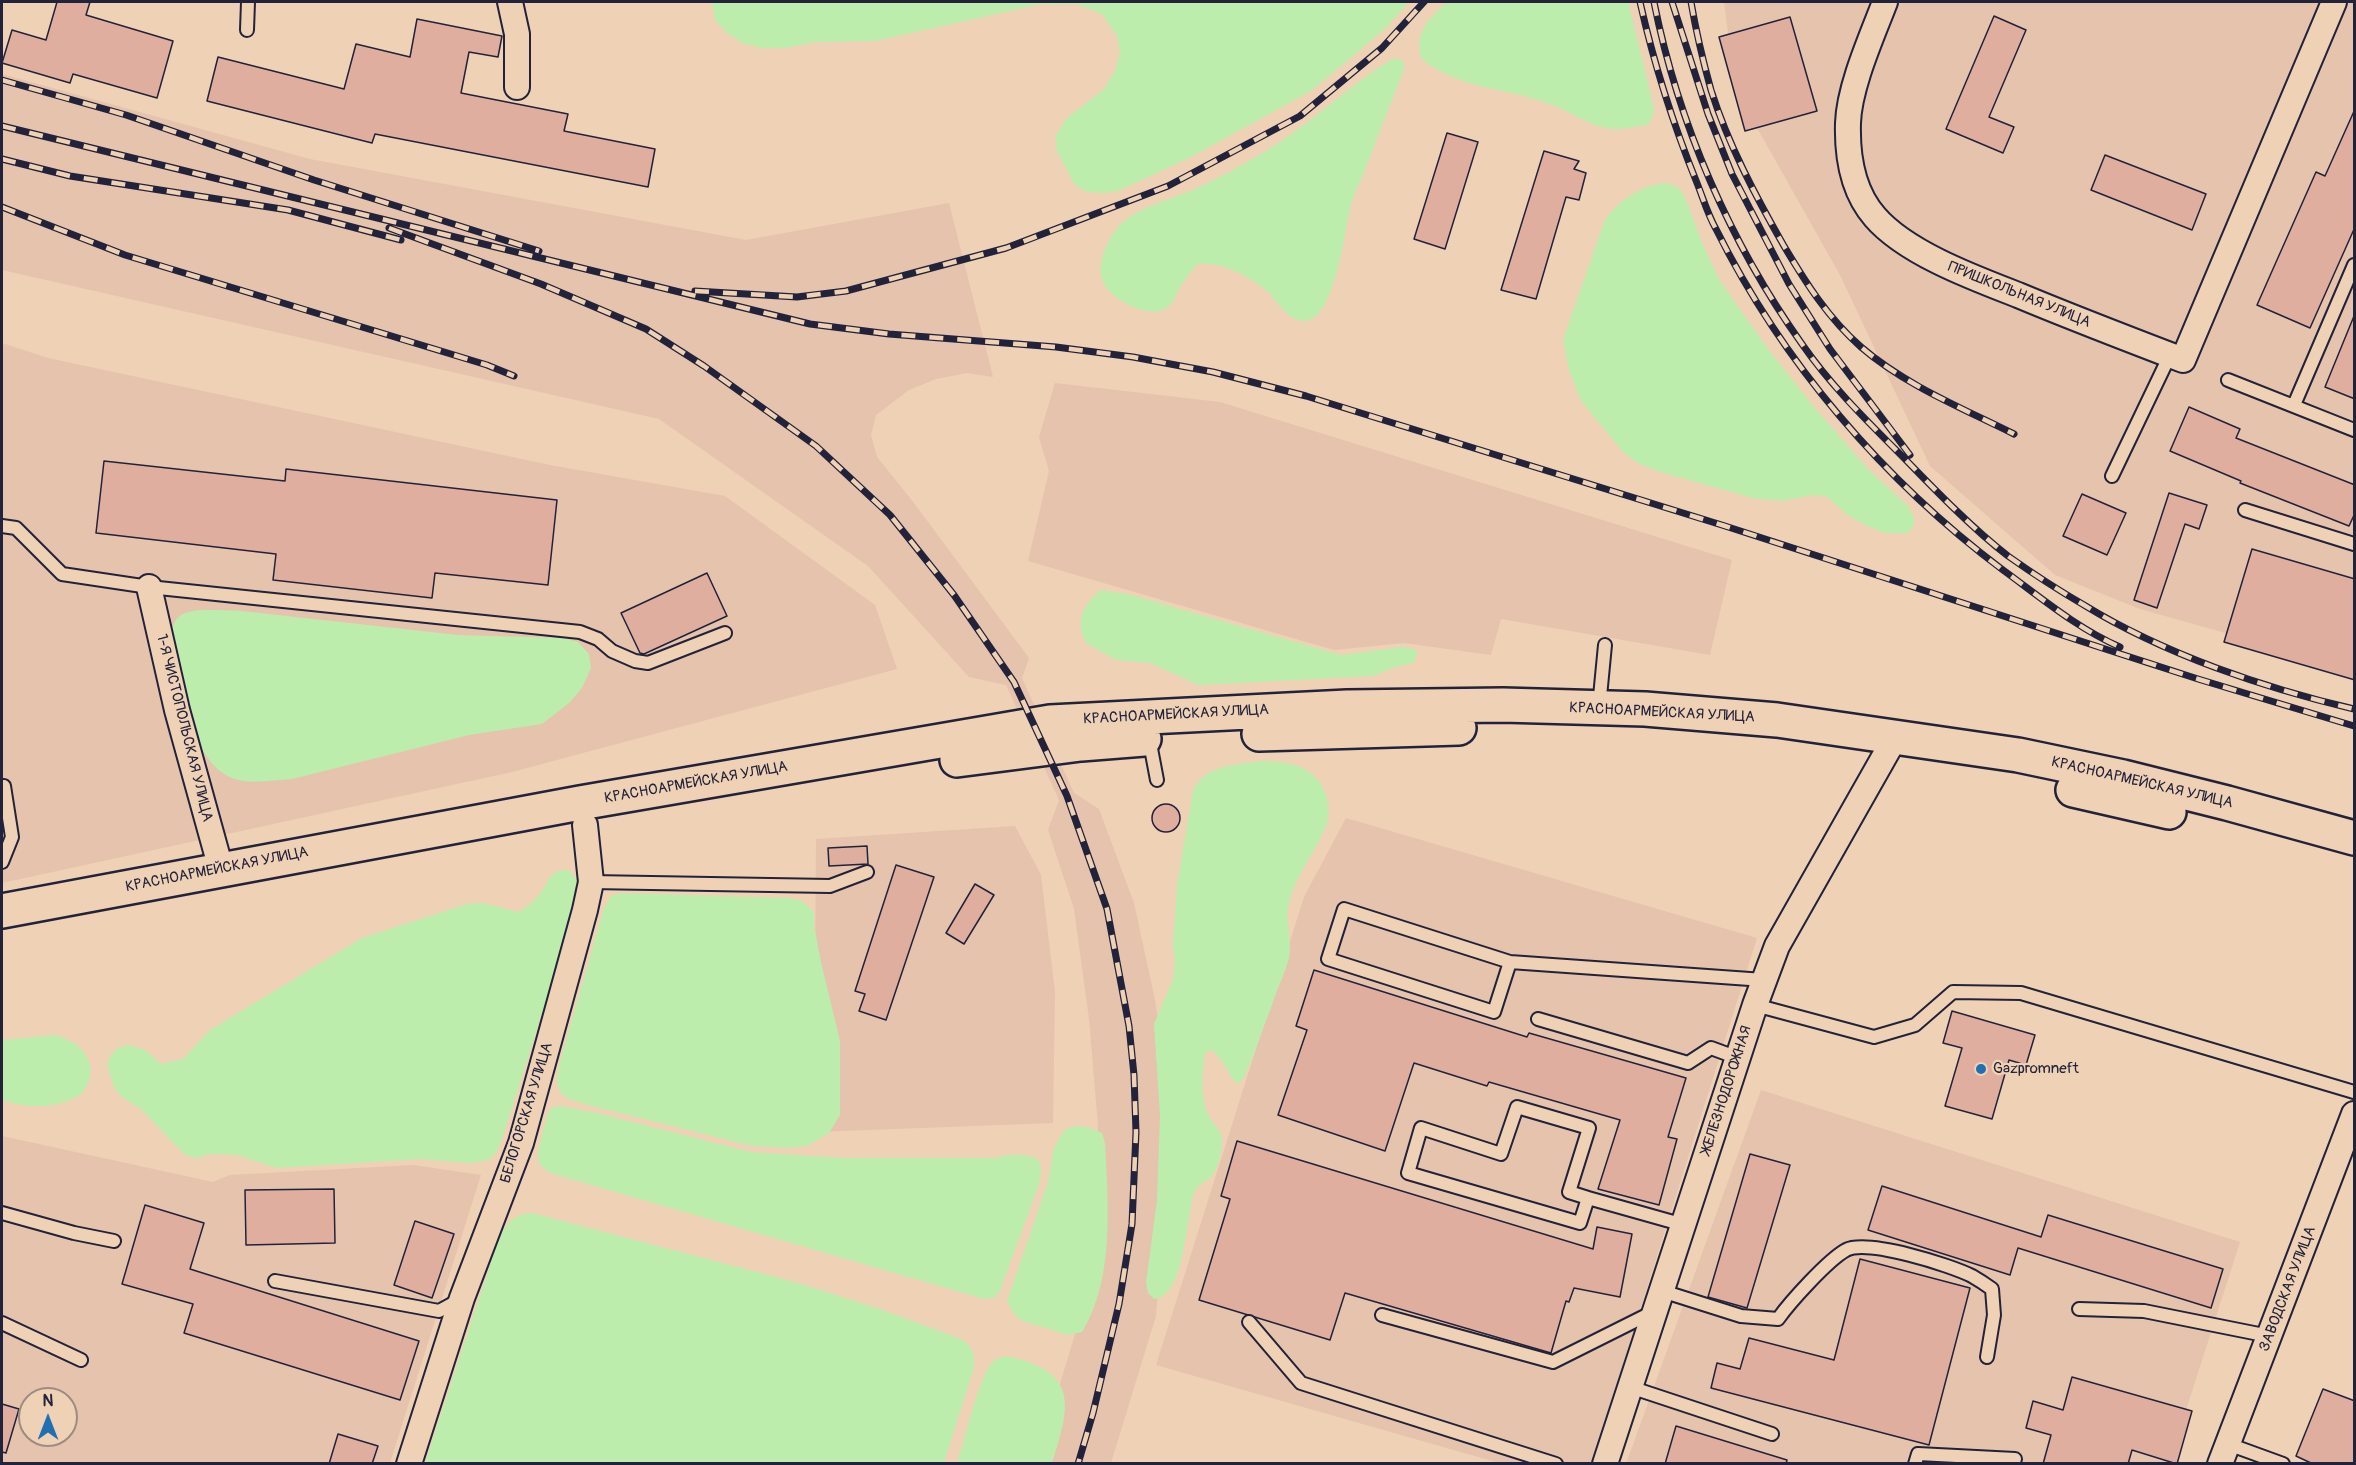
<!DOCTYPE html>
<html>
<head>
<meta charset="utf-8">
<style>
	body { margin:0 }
	#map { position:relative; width:2356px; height:1465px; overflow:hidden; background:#efd1b5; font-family:Pangolin,sans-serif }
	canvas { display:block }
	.frame { position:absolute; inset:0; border:3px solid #22223b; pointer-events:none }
	.north { position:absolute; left:18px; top:1387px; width:60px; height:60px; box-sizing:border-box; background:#efd1b5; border:2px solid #9d8b84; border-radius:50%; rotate:0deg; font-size:16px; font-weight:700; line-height:24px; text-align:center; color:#22223b }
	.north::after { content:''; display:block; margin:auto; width:21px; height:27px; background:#1f6fb2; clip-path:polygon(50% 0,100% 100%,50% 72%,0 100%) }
</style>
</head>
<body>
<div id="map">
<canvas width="2356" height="1465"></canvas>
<div class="frame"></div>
<div class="north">N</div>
</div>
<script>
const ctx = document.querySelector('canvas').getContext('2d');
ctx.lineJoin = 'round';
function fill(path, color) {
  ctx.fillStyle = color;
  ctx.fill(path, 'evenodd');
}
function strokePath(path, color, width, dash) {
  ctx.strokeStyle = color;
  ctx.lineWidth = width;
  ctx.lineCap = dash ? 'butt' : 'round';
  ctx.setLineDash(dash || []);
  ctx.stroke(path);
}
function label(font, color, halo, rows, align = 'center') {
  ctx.font = font + ' Pangolin,sans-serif';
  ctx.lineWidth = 4.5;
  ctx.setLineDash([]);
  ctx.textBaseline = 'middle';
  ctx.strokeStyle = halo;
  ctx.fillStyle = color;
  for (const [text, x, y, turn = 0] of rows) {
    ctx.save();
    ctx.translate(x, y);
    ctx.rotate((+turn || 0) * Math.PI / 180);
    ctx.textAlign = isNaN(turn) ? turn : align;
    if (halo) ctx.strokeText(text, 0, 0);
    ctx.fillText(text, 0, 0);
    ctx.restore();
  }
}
fill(new Path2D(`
	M1724 2H2354V669L2140 609 2055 575 1930 466 1840 275 1756 126 1728 33Z
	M2 74 310 159 746 240 949 203 993 377 967 373 936 379 909 390 876 415 871 435 877 457 914 503 1029 658 1022 678 1074 793 1099 809 1134 903 1155 1000 1172 1113 1156 1316 1111 1463H1036L1086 1298 1095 1238 1098 1125 1089 1019 1074 909 1048 830 1059 800 1006 685 969 677 868 566 659 419 2 270Z
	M2 343 48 358 550 465 725 496 875 605 897 669 512 772 2 883Z
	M1055 383 1220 402 1732 560 1710 655 1501 619 1491 655 1404 643 1334 650 1028 561 1049 471 1039 437Z
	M1346 818 1757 938 1592 1463H1499L1156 1365 1304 897Z
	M1015 826 1041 875 1055 992 1053 1123 814 1132 816 839Z
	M1761 1090 2240 1242 2169 1463 1626 1464Z
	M2 1136 213 1182 230 1175 413 1165 481 1175 390 1463 2 1464ZM30 1399H66V1435H30Z`), '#e6c3ac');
fill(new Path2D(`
	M712 2H1409L1385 29 1311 91 1189 158 1118 191 1104 193 1086 192 1074 184 1056 149V135L1066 119 1104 89 1115 71 1120 53 1117 36 1102 14 1076 4 1036 5 876 41 817 42 785 48H761L742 43 726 32 715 20Z
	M1446 2H1628L1654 108 1653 116 1648 125C1636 126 1624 130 1611 129 1589 126 1568 110 1547 103 1507 88 1454 88 1421 58 1415 30 1428 21 1446 2Z
	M1392 59H1401L1404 64 1403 72C1390 105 1377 137 1365 170 1360 182 1353 195 1350 208 1345 232 1335 312 1309 320 1290 326 1278 301 1267 291 1250 277 1218 259 1196 265 1191 272 1185 279 1180 287 1177 293 1174 302 1169 306 1153 320 1123 304 1111 293 1090 275 1105 240 1121 224 1141 205 1175 199 1199 187 1219 178 1240 166 1259 155 1307 127 1346 88 1392 59Z
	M1668 183 1678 187 1684 195 1703 245 1720 281 1768 349 1814 407 1869 470 1908 506 1914 517V525L1908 533H1885L1865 525 1849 516 1826 496 1812 495 1783 501 1753 498 1660 472 1638 463 1624 453 1581 401 1569 370 1563 340 1604 222C1616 202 1644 183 1668 183Z
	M1101 590 1128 594 1341 655 1402 647 1414 649 1418 652 1413 663 1395 667 1374 676 1199 685 1150 663 1116 660 1086 643C1075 621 1083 604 1101 590Z
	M241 611 458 635 562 638 578 642 589 654 591 668 582 688 569 703 542 724 469 735 292 779C273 780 249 785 232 778 189 761 180 677 171 637 172 630 173 621 180 616 190 607 227 611 241 611Z
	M1263 761C1291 761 1319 767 1327 799 1329 808 1329 817 1326 826 1315 853 1296 874 1289 903 1284 920 1293 940 1289 958 1285 973 1277 989 1272 1005 1262 1030 1254 1057 1242 1081L1236 1083C1226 1071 1224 1059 1211 1050L1205 1053C1202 1071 1200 1100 1209 1116 1213 1125 1221 1129 1222 1139 1222 1151 1219 1170 1210 1178 1204 1183 1196 1186 1194 1193 1186 1217 1185 1297 1154 1299L1148 1293 1146 1283 1157 1200 1160 1115 1154 1024 1173 979 1175 963 1173 945 1177 885 1193 790C1206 765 1237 764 1263 761Z
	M562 870H568L579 881V897L503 1136 497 1151 489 1160 470 1163 420 1159 276 1168 237 1155 209 1154 199 1158 192 1157 184 1154 141 1109 122 1097 114 1088 107 1065 110 1056 118 1048 129 1045 145 1050 161 1064 183 1059 210 1030 362 938 467 904 484 903 518 912C528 907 537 899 543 889 549 880 550 873 562 870Z
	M620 893 790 898 802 901 814 912V926L821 962 840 1041V1115L829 1133 807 1146 787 1148 752 1146 592 1106C565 1098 552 1097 559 1065L604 908 611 896Z
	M55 1035C77 1040 100 1060 87 1085 84 1091 80 1096 74 1098 52 1109 24 1108 2 1100V1040Z
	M560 1106 593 1112 751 1152 842 1158H994C1011 1154 1022 1153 1038 1159L1041 1169 1040 1181 1000 1291 994 1298 984 1299 550 1173 539 1164 538 1152 548 1112 553 1107Z
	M1076 1126 1087 1127 1102 1133 1105 1143C1108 1204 1115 1278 1082 1332L1068 1335 1020 1320 1011 1310 1007 1301 1048 1182 1053 1151 1059 1138 1066 1129Z
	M532 1213 795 1282 880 1309 961 1339C974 1347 974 1353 974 1367L944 1463H425L500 1235C509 1221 515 1214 532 1213Z
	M1006 1356C1079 1371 1071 1405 1052 1463H957C965 1438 977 1385 990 1365 994 1359 1000 1358 1006 1356Z`), '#bdedac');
const building = new Path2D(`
	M57 2H90L86 15 173 41 157 98 73 74 70 83 2 63 12 30 46 40Z
	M1994 16 2026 30 1989 117 2014 127 2003 153 1946 129Z
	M1790 17 1817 111 1745 131 1719 37Z
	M417 19 502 36 498 57 469 52 461 93 568 114 564 131 655 149 648 187 375 134 372 143 207 101 218 57 344 89 356 44 410 57Z
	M2355 109V227L2310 328 2257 305 2316 172 2325 176Z
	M1447 133 1478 142 1445 249 1414 239Z
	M1544 151 1579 161 1574 169 1586 173 1579 200 1566 197 1536 299 1501 290Z
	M2105 155 2206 194 2192 230 2091 190Z
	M2354 316H2355V399L2325 387Z
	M2189 407 2240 429 2236 438 2355 485V513L2349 526 2240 483 2241 481 2170 451Z
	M104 461 285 481 286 469 557 500 548 585 435 573 432 598 273 580 276 554 96 533Z
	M2169 493 2207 505 2199 529 2185 524 2157 608 2134 600Z
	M2082 494 2126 513 2107 555 2063 536Z
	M2252 549 2355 579V680L2224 642Z
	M707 573 727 616 644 654 640 653 621 613Z
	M1152 818a14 14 0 1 1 28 0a14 14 0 1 1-28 0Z
	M867 846 868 864 829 866 828 848Z
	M896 865 934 877 886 1020 859 1011 865 994 855 991Z
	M975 884 994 895 964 944 946 933Z
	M1314 970 1527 1037 1529 1033 1686 1078 1668 1137 1677 1139 1659 1205 1598 1189 1620 1120 1489 1082 1487 1086 1414 1063 1385 1151 1278 1115 1307 1030 1296 1026Z
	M1952 1011 2035 1035 2026 1065 2009 1060 1992 1119 1945 1106 1962 1048 1943 1043Z
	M1237 1141 1593 1249 1597 1227 1632 1234 1620 1297 1574 1288 1569 1302 1566 1301 1551 1353 1345 1293 1330 1340 1199 1300 1230 1199 1221 1196Z
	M1750 1154 1790 1165 1747 1308 1708 1297Z
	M1882 1186 2041 1237 2048 1215 2223 1269 2211 1308 2018 1248 2010 1275 1868 1230Z
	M334 1189 335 1243 246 1245 245 1190Z
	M145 1205 204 1223 190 1269 419 1341 400 1400 184 1333 193 1304 122 1284Z
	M415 1221 454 1234 432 1298 394 1285Z
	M1860 1259 1970 1288 1929 1445 1711 1388 1717 1363 1740 1369 1749 1338 1834 1360Z
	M2072 1377 2192 1411 2177 1464 2132 1450 2128 1464H2043L2051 1435 2026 1428 2033 1401 2063 1410Z
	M2323 1389 2355 1401V1464H2313L2296 1456Z
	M2 1404 19 1409 6 1453 2 1452Z
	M1676 1426 1787 1460 1786 1464H1665Z
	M338 1434 378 1446 372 1464H329Z`);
fill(building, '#dfae9e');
strokePath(building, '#22223b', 1.5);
const lane = new Path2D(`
	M247 30 248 2
	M2228 380 2354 430
	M2294 405 2354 265
	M2112 476 2170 355
	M2245 510 2354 544
	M2 526 16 528 62 574 149 587 580 632 598 639 612 651 635 661 648 663 725 633
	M1599 707 1605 645
	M1149 738 1157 780
	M2 862 12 837 4 786
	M591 882 830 886 867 872
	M1510 962 1344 909 1328 959 1494 1012 1510 962 1764 980
	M1755 1005 1874 1037 1915 1025 1953 992 2021 993 2354 1092
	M1538 1019 1688 1063 1711 1048 1738 1058
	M1588 1198 1569 1192 1589 1128 1517 1107 1501 1154 1421 1128 1408 1173 1580 1223 1588 1198 1684 1225
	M2 1213 74 1233 114 1241
	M275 1281 439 1311 461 1299
	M1662 1291 1741 1316 1778 1319C1790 1302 1828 1260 1846 1250 1868 1239 1950 1265 1972 1276 1979 1280 1985 1284 1992 1289L1994 1315 1987 1357
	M2079 1309 2144 1311 2269 1336
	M1382 1315 1553 1362 1655 1311
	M1249 1322 1301 1383 1556 1464
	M2 1323 81 1360
	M1630 1387 1772 1434
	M2228 1444 2283 1464
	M1915 1464 1918 1454 2015 1459`);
const street = new Path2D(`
	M510 2 517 34V87
	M1885 2C1872 36 1849 87 1848 123 1847 156 1853 192 1875 217 1906 253 1974 278 2018 295 2073 318 2128 339 2183 360L2334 2
	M149 587 177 710 221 869
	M409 1464 462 1298 521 1143 585 910 591 882 585 825
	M1605 1464 1755 1005 1777 946 1896 736
	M2220 1464 2354 1114`);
const primary = new Path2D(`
	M1259 734 1459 728
	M957 760 1081 744 1144 739
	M2073 790 2169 812
	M2 911 580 803 1050 722 1347 707 1503 705 1645 709 1777 720 2018 755 2123 777 2227 803 2354 838`);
strokePath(lane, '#22223b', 16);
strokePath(street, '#22223b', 28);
strokePath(primary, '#22223b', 38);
strokePath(lane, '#efd1b5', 12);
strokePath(street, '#efd1b5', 24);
strokePath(primary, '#efd1b5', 33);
const rail = new Path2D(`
	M1640 2C1654 64 1673 124 1697 183 1703 198 1708 215 1716 229 1782 362 1884 481 2003 570 2040 597 2078 629 2120 647
	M1654 2C1678 123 1730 243 1802 344 1831 386 1868 422 1904 458 1935 490 1973 529 2008 556 2032 573 2058 590 2084 605 2164 654 2264 688 2354 709
	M1672 2 1708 114 1732 174 1789 284 1830 349 1910 455
	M1691 2C1696 31 1703 61 1711 90 1728 144 1756 197 1784 246 1806 283 1828 318 1861 347 1905 385 1962 408 2014 434
	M2 80 126 115 314 180 539 251
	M2 126 810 324 889 334 1056 347 1133 357 1213 372 1306 396 1725 526 2198 679 2354 726
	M2 159 70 176 288 210 401 240
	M2 207 125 255 487 365 514 376
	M389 228 541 284 646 329 704 366 816 446 890 515 954 595 1014 682 1067 796 1107 909 1129 1026 1134 1075 1136 1132 1132 1224 1119 1304 1093 1413 1078 1464
	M695 291 797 297 846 291 1006 248 1168 186 1300 116 1382 48 1424 2`);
strokePath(rail, '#22223b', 7);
strokePath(rail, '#efd1b5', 4.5, [14]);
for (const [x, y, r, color] of [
	[1981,1069,6,"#1f6fb2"]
]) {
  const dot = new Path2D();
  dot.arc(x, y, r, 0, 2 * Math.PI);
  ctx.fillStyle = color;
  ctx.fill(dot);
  strokePath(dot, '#efd1b5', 2);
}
label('15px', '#22223b', '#efd1b5', [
	["ПРИШКОЛЬНАЯ УЛИЦА",2019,295,22],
	["КРАСНОАРМЕЙСКАЯ УЛИЦА",1662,713,3],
	["КРАСНОАРМЕЙСКАЯ УЛИЦА",1176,715,-3],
	["1-Я ЧИСТОПОЛЬСКАЯ УЛИЦА",184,728,76],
	["КРАСНОАРМЕЙСКАЯ УЛИЦА",696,783,-10],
	["КРАСНОАРМЕЙСКАЯ УЛИЦА",2142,783,13],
	["КРАСНОАРМЕЙСКАЯ УЛИЦА",217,870,-11],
	["ЖЕЛЕЗНОДОРОЖНАЯ",1727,1090,-72],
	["БЕЛОГОРСКАЯ УЛИЦА",527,1113,-73],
	["ЗАВОДСКАЯ УЛИЦА",2288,1289,-69]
]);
label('15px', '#22223b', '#efd1b5', [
	["Gazpromneft",1993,1069]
], 'left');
</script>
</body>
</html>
